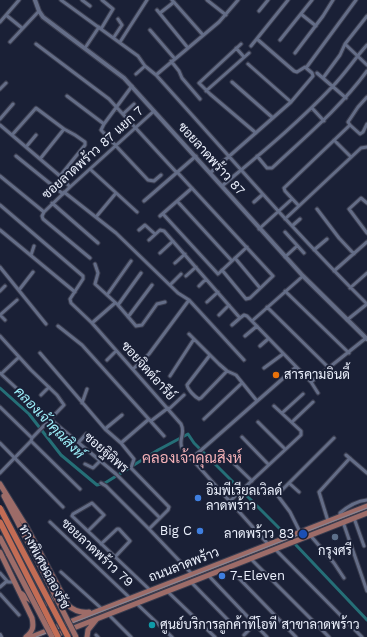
<!DOCTYPE html>
<html>
<head>
<meta charset="utf-8">
<style>
	body { margin:0 }
	canvas { display:block; background:#1a2036 }
</style>
</head>
<body>
<canvas width="367" height="637"></canvas>
<script>
const ctx = document.querySelector('canvas').getContext('2d');
ctx.lineJoin = 'round';
function strokePath(path, color, width, dash) {
  ctx.strokeStyle = color;
  ctx.lineWidth = width;
  ctx.lineCap = dash ? 'butt' : 'round';
  ctx.setLineDash(dash || []);
  ctx.stroke(path);
}
function label(font, color, halo, rows, align = 'center') {
  ctx.font = font + ' "Work Sans",Sarabun,sans-serif';
  ctx.lineWidth = 4;
  ctx.setLineDash([]);
  ctx.textBaseline = 'middle';
  ctx.strokeStyle = halo;
  ctx.fillStyle = color;
  for (const [text, x, y, turn = 0] of rows) {
    ctx.save();
    ctx.translate(x, y);
    ctx.rotate((+turn || 0) * Math.PI / 180);
    ctx.textAlign = isNaN(turn) ? turn : align;
    if (halo) ctx.strokeText(text, 0, 0);
    ctx.fillText(text, 0, 0);
    ctx.restore();
  }
}
strokePath(new Path2D(`
	M0 388 29 414 61 455 97 485 105 483 158 450 188 434 194 443 286 535
	M296 545 367 620`), '#256f77', 3);
const minor = new Path2D(`
	M61 0 138 56 145 66 156 75C226 152 293 231 367 304
	M82 0 90 6
	M172 0 203 35
	M207 0 226 15
	M157 10 188 48
	M259 11 268 0
	M160 13 174 2
	M301 14 316 26
	M6 15 22 28
	M0 22 19 0
	M101 29 113 9 102 0
	M150 30 175 59
	M114 37 122 25 118 19
	M280 40 312 0
	M10 42 39 11
	M120 42 147 0
	M36 44 109 99 177 173
	M241 44 199 83 210 94 256 133
	M345 44 367 65
	M251 46 288 0
	M85 48 99 27
	M236 48 244 57
	M295 53 323 16 333 0
	M171 61 179 71 182 78 200 99
	M248 64 291 102
	M306 68 356 0
	M317 73 346 98
	M136 74 145 66
	M156 75 219 22 238 0
	M323 78 340 55 345 44 367 16
	M232 82 273 118
	M132 86 104 124 101 130 148 180 154 181 161 175
	M0 89 6 83
	M206 91 249 53
	M67 96 104 124
	M367 97 358 107 348 122 350 125 360 134 363 132 367 124
	M312 108 324 121
	M123 114 134 104
	M0 119 13 104
	M0 125 60 176 70 187
	M12 135 36 108 64 129 75 135 85 142V145L60 176
	M334 140 351 157
	M26 147 36 135
	M16 156 63 194
	M257 156 267 168H272C305 137 340 108 367 71
	M40 159 64 129
	M90 169 137 212
	M178 173 273 276 250 298 246 299 222 270
	M210 173 291 102 313 76 312 73 305 67 297 72 294 71 257 39
	M0 176 44 212
	M222 186C260 154 298 123 332 87 345 74 355 58 367 45
	M64 192 116 233 178 293 189 300 244 360
	M144 201 196 156
	M177 201 232 261
	M254 202 262 195
	M52 203 98 243
	M367 203 361 198 349 209 367 233
	M0 205 83 276V279L70 299 71 303 92 323 181 424C186 434 178 439 182 448L268 544
	M299 206 285 191 284 188 350 125
	M317 209 339 238 354 254
	M163 214 218 274 247 247
	M160 216 192 188
	M96 217 116 193
	M285 219 361 148 367 147
	M292 226 300 219
	M259 229 292 199
	M0 230 75 292
	M139 230 145 225 155 234
	M285 232 304 253
	M149 240 160 230 164 231 240 318 244 315 247 316 311 382 318 393
	M314 250 327 239
	M160 253 173 241
	M31 255 34 246
	M285 257 297 246
	M90 258 43 219 42 216 44 212 70 187 154 111
	M235 258 260 288
	M175 263 185 254
	M95 264 98 273 95 284 118 305 136 326 142 325 157 304 165 302
	M0 267 46 324
	M334 271 367 242
	M186 276 196 267
	M170 285 181 274
	M199 286 206 279
	M350 288 367 273
	M19 290 33 272
	M0 291 5 286
	M285 291 349 353
	M107 295 131 261
	M207 302 218 292
	M118 305 141 273
	M267 307 329 368
	M0 315 17 300
	M0 315 5 320
	M219 315 229 305
	M128 317 152 285
	M347 320 367 304
	M252 321 303 276
	M92 323 115 303
	M232 325 240 318
	M58 326 82 345 164 436
	M189 334 219 364 227 371 236 375 257 401
	M0 336 31 370 57 395 64 405 32 438 31 441 0 473
	M245 336 257 326
	M260 346 268 339
	M40 353 105 429 121 443 134 459 131 468 169 507 168 510 149 529
	M210 355 187 385C188 390 195 397 199 399L201 398 227 371
	M107 360 116 351
	M264 368 283 354
	M133 369 149 354 189 300
	M0 373 50 419 116 474 160 518
	M1 374 19 357
	M170 376 194 339
	M311 382 366 338
	M41 395 49 387
	M82 403 87 389
	M0 407 32 438
	M169 409 184 395
	M282 413 303 394
	M204 419 242 383
	M151 421 168 408
	M258 422 285 449
	M292 422 313 402
	M105 429 122 415
	M242 437 268 464
	M31 441 80 489
	M79 442 86 434
	M0 443 63 507
	M121 443 149 419
	M222 452 252 481
	M346 455 367 473
	M191 459 296 367
	M232 461 236 457
	M85 464 93 468 100 461
	M101 483 106 486 149 529 192 574
	M289 483 299 492
	M230 501 301 435V431L274 406
	M340 516V513C347 507 357 501 367 500
	M354 518 364 546
	M328 521 319 492 350 458
	M50 522 130 598
	M343 522 367 591
	M88 531 104 515 92 503 73 514 72 516 150 590
	M300 532 290 512 278 496 279 493 334 438
	M310 535 334 563 344 578
	M101 544 117 529H119L130 541 115 557
	M275 549 362 637
	M250 558 329 637
	M228 567 296 637
	M61 572 102 609
	M0 573 8 582H15
	M208 575 267 637
	M191 582 229 621
	M0 587 7 581
	M167 591 215 637
	M0 594 19 615
	M136 603 172 637
	M108 614 131 637
	M96 635 98 637
	M244 635 255 624`);
const tertiary = new Path2D(`
	M35 0 39 11 43 17 124 78 303 276 367 339
	M0 635 1 637`);
const primary = new Path2D(`
	M0 484 26 526 68 605C74 611 80 613 89 612
	M4 496 33 552
	M0 538 9 555
	M0 552 32 618C34 627 33 631 26 637
	M22 594C32 603 51 612 54 592
	M53 636 367 513
	M31 637 367 506
	M87 637 88 630 96 620`);
strokePath(minor, '#393c4e', 5);
strokePath(tertiary, '#393c4e', 6);
strokePath(primary, '#393c4e', 7);
strokePath(minor, '#646d87', 3);
strokePath(tertiary, '#646d87', 4);
strokePath(primary, '#9d6c68', 5);
strokePath(new Path2D(`
	M36 637 367 508`), '#838899', 1);
const primaryBridge = new Path2D(`
	M33 552 76 637
	M9 555 52 637`);
const motorwayBridge = new Path2D(`
	M0 508 68 637
	M0 522 58 637`);
strokePath(primaryBridge, '#393c4e', 7, []);
strokePath(motorwayBridge, '#393c4e', 8, []);
strokePath(primaryBridge, '#9d6c68', 5);
strokePath(motorwayBridge, '#c36c54', 5.5);
for (const [x, y, r, color] of [
	[276,375,4,"#e8710a"],
	[198,498,4,"#3f7fe0"],
	[200,531,4,"#3f7fe0"],
	[303,534,5,"#1a4fb4"],
	[335,537,4,"#5c6f8a"],
	[222,576,4,"#3f7fe0"],
	[152,625,4,"#0f9aa8"]
]) {
  const dot = new Path2D();
  dot.arc(x, y, r, 0, 2 * Math.PI);
  ctx.fillStyle = color;
  ctx.fill(dot);
  strokePath(dot, '#1a2036', 1.5);
}
label('13px', '#ecf1fd', '#1a2036', [
	["ซอยลาดพร้าว 87 แยก 7",93,153,-42],
	["ซอยลาดพร้าว 87",211,159,48],
	["ซอยจิตต์อารีย์",148,371,48],
	["ซอยฐิติพร",106,453,41],
	["ซอยลาดพร้าว 79",97,553,43],
	["ถนนลาดพร้าว",184,565,-21],
	["ทางพิเศษฉลองรัช",44,567,62]
]);
label('13px', '#ecf1fd', '#1a2036', [
	["สารคามอินดี้",284,375],
	["อิมพีเรียลเวิลด์",206,491],
	["ลาดพร้าว",206,506],
	["Big C",192,531,"right"],
	["ลาดพร้าว 83",294,534,"right"],
	["กรุงศรี",335,551,"center"],
	["7-Eleven",230,576],
	["ศูนย์บริการลูกค้าทีโอที สาขาลาดพร้าว",160,625]
], 'left');
label('italic 14px', '#9df0fa', '#1a2036', [
	["คลองเจ้าคุณสิงห์",49,423,46]
]);
label('15px', '#f6b2b8', '#1a2036', [
	["คลองเจ้าคุณสิงห์",192,459]
]);
</script>
</body>
</html>
